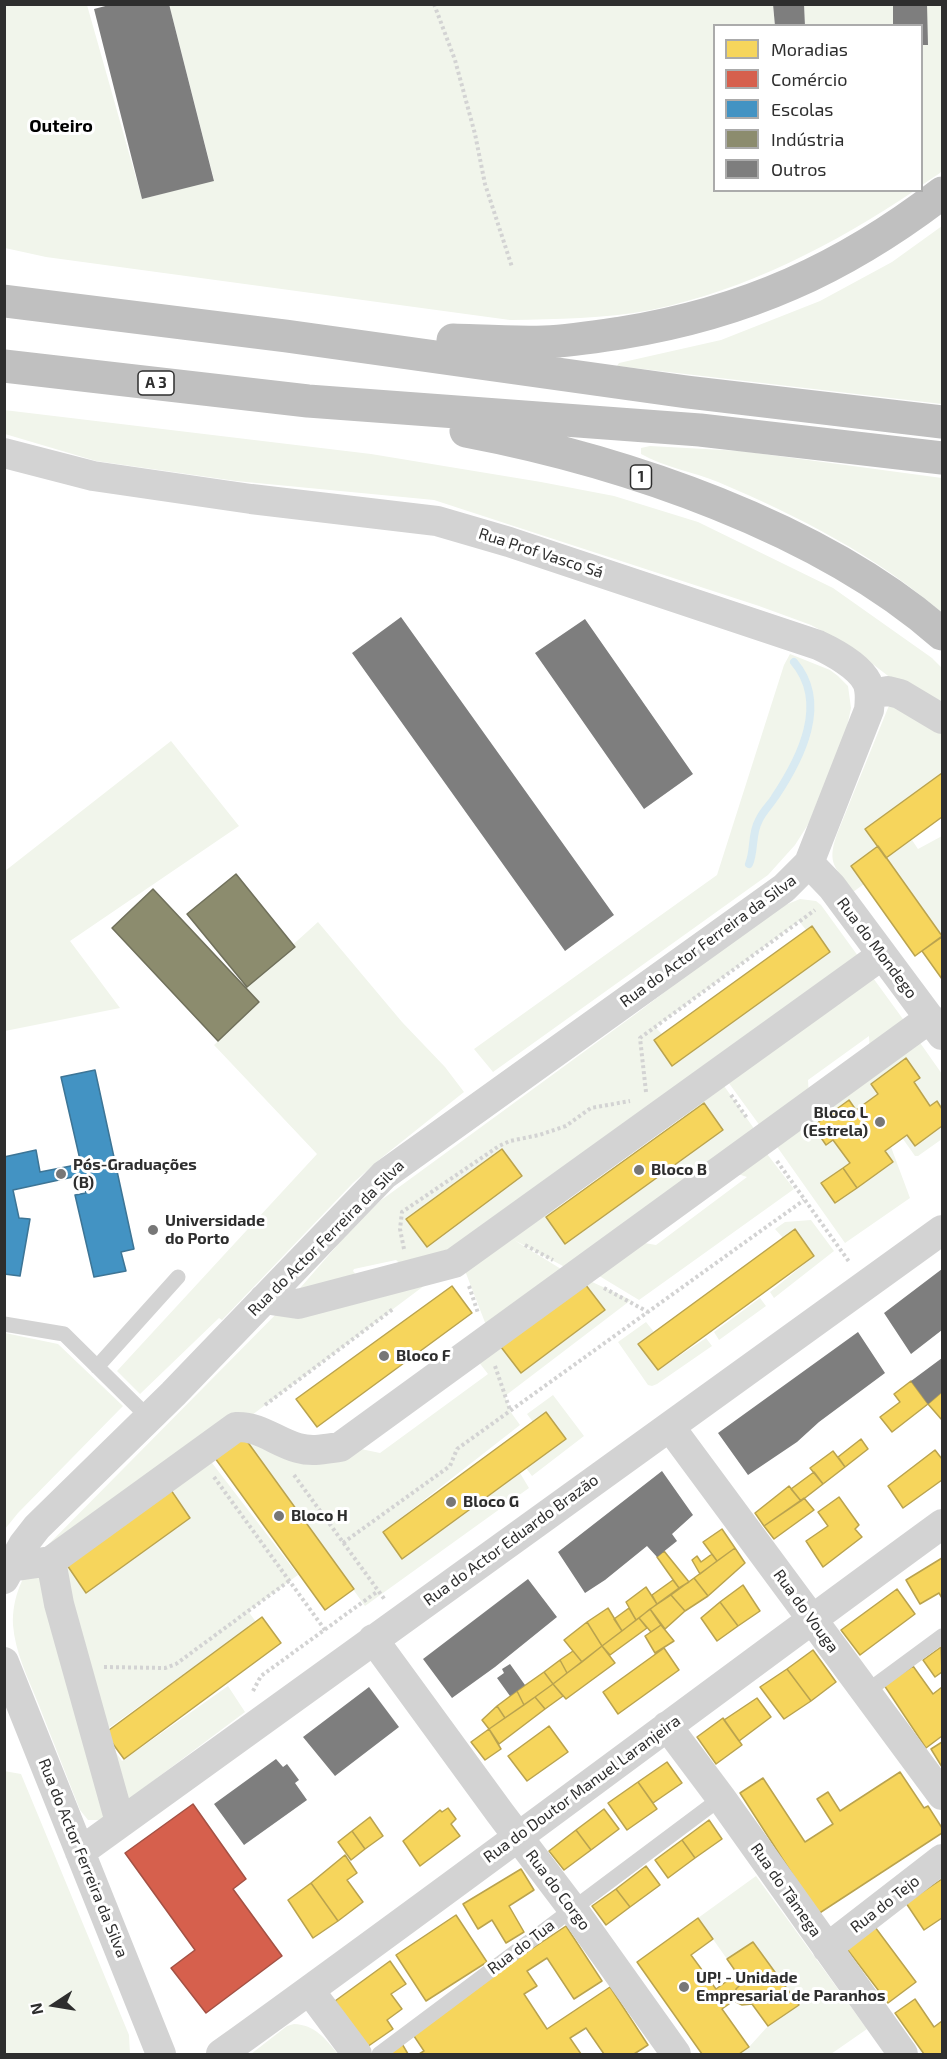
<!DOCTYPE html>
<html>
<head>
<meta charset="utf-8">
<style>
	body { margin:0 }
	#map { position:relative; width:947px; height:2059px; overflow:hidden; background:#fff; font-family:"Exo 2",sans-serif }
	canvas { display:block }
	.frame { position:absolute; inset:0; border:6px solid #2e2e2e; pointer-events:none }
	.legend { position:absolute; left:713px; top:24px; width:210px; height:168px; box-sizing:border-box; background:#fff; border:2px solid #ababab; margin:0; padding:8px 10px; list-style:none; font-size:18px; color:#2e2e2e }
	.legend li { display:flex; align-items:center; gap:12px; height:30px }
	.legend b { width:30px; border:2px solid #ababab }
	.north { position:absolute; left:24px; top:1975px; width:60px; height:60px; -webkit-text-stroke:4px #fff; paint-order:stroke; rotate:258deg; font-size:16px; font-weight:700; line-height:24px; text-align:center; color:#2e2e2e }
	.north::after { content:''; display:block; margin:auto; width:21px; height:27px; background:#2e2e2e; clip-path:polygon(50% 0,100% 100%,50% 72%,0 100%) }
</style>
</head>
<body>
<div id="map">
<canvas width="947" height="2059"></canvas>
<div class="frame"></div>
<ul class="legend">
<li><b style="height:16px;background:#f6d55c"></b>Moradias</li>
<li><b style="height:16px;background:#d6604d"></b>Comércio</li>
<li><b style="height:16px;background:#4393c3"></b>Escolas</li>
<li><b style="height:16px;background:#8c8c6e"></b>Indústria</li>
<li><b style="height:16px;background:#7e7e7e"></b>Outros</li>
</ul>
<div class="north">N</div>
</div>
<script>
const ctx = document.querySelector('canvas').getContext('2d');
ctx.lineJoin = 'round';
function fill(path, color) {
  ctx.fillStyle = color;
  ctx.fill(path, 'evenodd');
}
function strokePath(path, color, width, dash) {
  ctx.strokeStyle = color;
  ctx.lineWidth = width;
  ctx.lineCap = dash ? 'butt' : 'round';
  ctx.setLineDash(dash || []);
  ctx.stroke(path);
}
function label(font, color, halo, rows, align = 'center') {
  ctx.font = font + ' "Exo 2",sans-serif';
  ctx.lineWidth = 6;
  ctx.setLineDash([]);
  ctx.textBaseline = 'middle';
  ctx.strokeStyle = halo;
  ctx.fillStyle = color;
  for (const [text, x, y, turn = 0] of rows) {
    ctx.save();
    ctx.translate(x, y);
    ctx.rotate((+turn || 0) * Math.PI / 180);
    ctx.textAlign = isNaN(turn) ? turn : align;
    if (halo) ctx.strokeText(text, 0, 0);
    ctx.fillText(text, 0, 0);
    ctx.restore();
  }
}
fill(new Path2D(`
	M169 4 773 5 775 25 714 26V190L914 191C834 245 746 290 651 310 604 319 557 319 510 320L46 257 5 248 4 5H87L142 199 214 180Z
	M804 5H942V170L940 173 922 185V26L805 25Z
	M942 226V404L617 366 619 363 721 340 820 301 892 262Z
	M4 410 371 454 541 482 614 496 698 522 833 588 932 658 942 668V713L909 692 857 652 837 639 811 625 759 606 434 500 236 481 96 461 5 434Z
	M650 446 741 451 942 478V613C877 556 798 516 718 482 694 472 664 467 641 454V448Z
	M790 654 830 670 838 676 848 686 851 708 847 727 809 823 795 845 768 875 493 1072 474 1049 717 875 784 665Z
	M890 703 942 725V773L865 829 878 846 851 866 864 884 853 892C836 867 826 865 837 834Z
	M171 741 239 826 70 941 120 1008 5 1031V871Z
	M942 836V936L886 858 912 840 918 849Z
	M800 899 816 901 821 905 866 967 715 1073 762 1140 578 1274 514 1240 574 1277 491 1338 462 1263 489 1237 236 1427 51 1561 54 1572 67 1565 86 1592 190 1518 168 1483 231 1437H244L257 1429 296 1448 314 1451 342 1445 380 1453 488 1374 471 1352 487 1341 491 1353 501 1347 521 1373 604 1311 585 1284 590 1281 631 1300 505 1396 510 1411 520 1425 383 1532 403 1558 520 1473 529 1488 365 1606 244 1437 209 1459 298 1575 248 1611 256 1622 102 1733 122 1761 228 1686 245 1712 101 1820H88L80 1810C66 1774 52 1739 38 1703 28 1678 15 1652 13 1625 12 1597 23 1574 39 1554L288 1302 341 1241 380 1201 637 1013 773 910ZM799 921 806 930 812 926 830 952 672 1066 654 1041 662 1034 655 1027ZM674 1103 684 1117 555 1210 545 1197ZM396 1260 408 1271 443 1266 366 1286 353 1271 354 1269Z
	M318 922 402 1022 445 1067 464 1092 380 1159 353 1183 222 1320 219 1318 140 1394 117 1371 317 1154 214 1045 259 1002 245 988Z
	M868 971 908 1026 870 1053 869 1036 808 1080 809 1097 763 1130 723 1075Z
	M916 1037 942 1074V1109L937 1101 930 1106 914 1082 920 1078 907 1060 871 1084 878 1094 856 1110 848 1100 812 1125 826 1145 833 1140 850 1163 821 1183 835 1202 893 1162 885 1151 891 1147 910 1198 845 1243 773 1141Z
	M942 1126V1139L918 1156H915L903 1139 907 1135 915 1146Z
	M764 1150 794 1189 639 1300 596 1274 639 1242 656 1245 747 1177 732 1172Z
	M811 1220 834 1251 774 1298 770 1292 814 1256 795 1229 783 1238 775 1229 785 1222Z
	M760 1298 766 1306 719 1340 714 1332Z
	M646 1322 654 1332 639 1344 658 1370 706 1338 712 1346 657 1384 652 1386 648 1385 618 1342Z
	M5 1333 58 1344 123 1406 18 1513 5 1529Z
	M553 1395 584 1436 532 1476 526 1468 565 1439 533 1422 527 1414Z
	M4 1771 21 1774 129 2035 130 2054H5Z
	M756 1876 867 2029 831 2054H739L749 2047 768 2026 799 2005 753 1942 727 1959 698 1918Z
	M294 2024C315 2025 325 2038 338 2054H251L287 2026Z`), '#f1f5eb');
const homes = new Path2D(`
	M942 773V817L886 858 865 829Z
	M878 846 942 936 915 956 851 866Z
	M812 926 830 952 672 1066 654 1040Z
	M942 937V979L922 951Z
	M906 1058 920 1078 914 1082 930 1106 937 1101 942 1109V1126L915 1146 907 1135 885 1151 893 1162 857 1188 843 1168 850 1163 833 1140 826 1145 813 1126 849 1100 856 1110 878 1094 871 1084Z
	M704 1103 723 1130 565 1244 546 1217Z
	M502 1149 522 1176 427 1247 406 1219Z
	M843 1168 857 1188 835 1203 821 1183Z
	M795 1229 814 1256 658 1370 638 1344Z
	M585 1284 605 1310 521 1373 501 1347Z
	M452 1286 472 1313 317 1427 296 1399Z
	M911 1381 928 1404 892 1432 880 1417 900 1402 894 1394Z
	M942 1392V1420L928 1404Z
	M546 1412 566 1439 402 1559 383 1532Z
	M244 1437 354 1589 325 1610 215 1458Z
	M861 1439 868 1449 845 1467 838 1457Z
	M935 1450 942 1459V1480L903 1508 888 1486Z
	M833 1451 845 1467 823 1484 810 1468Z
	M814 1472 823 1484 801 1501 791 1489Z
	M789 1486 801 1501 764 1526 755 1513Z
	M171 1490 190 1518 86 1593 67 1565Z
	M839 1497 859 1525 855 1529 862 1537 823 1567 806 1541 828 1526 818 1512Z
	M804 1498 814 1510 774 1539 764 1526Z
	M722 1529 735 1548 717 1561 703 1542Z
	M735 1548 745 1563 708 1596 694 1578Z
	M664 1551 689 1582 679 1588 657 1557Z
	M712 1554 717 1561 700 1574 692 1560 697 1556 701 1562Z
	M942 1558V1598L939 1593 920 1604 906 1580Z
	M694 1578 708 1596 685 1611 671 1595Z
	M673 1580 679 1588 657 1604 652 1595Z
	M743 1585 760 1611 738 1626 720 1602Z
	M646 1587 657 1604 636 1620 626 1602Z
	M897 1589 915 1614 860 1655 841 1630Z
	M671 1595 685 1611 665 1629 650 1609Z
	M720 1602 738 1626 717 1641 701 1618Z
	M608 1608 622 1631 602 1646 587 1622Z
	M629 1608 636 1620 622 1631 614 1619Z
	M650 1609 661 1625 651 1632 639 1618Z
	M262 1617 281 1643 124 1759 105 1733Z
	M639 1618 647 1628 610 1655 602 1646Z
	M587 1622 602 1646 582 1662 564 1640Z
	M661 1625 674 1641 655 1653 645 1636Z
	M602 1646 615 1663 566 1699 553 1684Z
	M941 1647 942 1672 935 1677 923 1660Z
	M664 1648 679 1670 618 1714 603 1692Z
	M813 1650 836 1682 811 1701 787 1669Z
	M573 1651 582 1662 567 1673 560 1660Z
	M560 1660 567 1673 553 1684 544 1672Z
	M913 1666 933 1694 942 1687V1736L926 1748 884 1685Z
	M787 1669 811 1701 784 1719 760 1687Z
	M544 1672 553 1684 524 1705 517 1691Z
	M553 1684 563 1696 545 1709 535 1697Z
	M517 1691 524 1705 505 1718 497 1706Z
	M535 1697 545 1709 499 1744 489 1729Z
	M757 1698 771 1717 739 1741 724 1720Z
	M497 1706 505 1718 489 1729 482 1720Z
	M723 1718 742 1745 716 1764 697 1737Z
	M549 1726 568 1752 527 1781 508 1756Z
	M489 1729 501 1749 485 1760 471 1742Z
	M942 1742V1767L931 1749Z
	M667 1762 682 1783 653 1803 638 1782Z
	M900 1772 924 1808 928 1806 942 1828V1833L818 1914 740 1793 763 1778 805 1842 833 1824 817 1799 828 1792 840 1811Z
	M638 1782 657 1809 627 1830 608 1803Z
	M448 1808 456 1819 451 1824 460 1836 420 1866 403 1841 440 1810 442 1812Z
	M604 1809 619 1829 591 1850 576 1830Z
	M370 1817 383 1836 365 1849 352 1831Z
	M709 1820 722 1839 695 1858 682 1840Z
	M576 1830 591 1850 564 1870 549 1851Z
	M352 1831 365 1849 351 1860 338 1842Z
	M682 1840 695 1858 668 1878 655 1860Z
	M345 1855 357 1873 347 1880 363 1902 338 1921 311 1883Z
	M646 1866 660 1885 630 1907 616 1889Z
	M521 1869 534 1890 509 1906 524 1932 506 1943 492 1920 478 1929 463 1904Z
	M942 1879V1918L924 1930 906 1903Z
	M311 1883 338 1921 313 1938 288 1900Z
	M616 1889 630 1907 606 1925 592 1906Z
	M456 1915 487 1962 426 2001 396 1955Z
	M698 1918 713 1939 691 1955 716 1989 737 1974 743 1982 736 1989V1999L722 2009 749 2047 739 2054H702L637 1962Z
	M566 1926 602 1981 574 1999 547 1958 527 1971 537 1986 524 1994 547 2029 610 1987 648 2045 634 2054H604L586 2028 570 2038 581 2054H419L424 2051 410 2030Z
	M875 1927 916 1982 888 2003 847 1949Z
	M753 1942 799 2005 768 2026 752 2004 742 2005 736 2002V1989L743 1982 727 1959Z
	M390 1961 406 1984 391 1994 402 2009 387 2020 393 2029 367 2047 335 2001Z
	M915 1999 934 2027 942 2021V2054H924L895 2013Z
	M401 2042 408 2054H382Z`);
fill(homes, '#f6d55c');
strokePath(homes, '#baa34e', 1.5);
const shops = new Path2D(`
	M193 1804 246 1879 233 1889 282 1956 206 2013 171 1968 195 1950 125 1853Z`);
fill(shops, '#d6604d');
strokePath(shops, '#a45144', 1.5);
const schools = new Path2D(`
	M95 1070 134 1249 121 1252 126 1271 94 1277 75 1195 86 1193 82 1175 13 1190 19 1218 30 1219 20 1276 4 1274V1157L36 1150 40 1172 81 1164 61 1077Z`);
fill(schools, '#4393c3');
strokePath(schools, '#3d7596', 1.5);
const industry = new Path2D(`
	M236 874 295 947 247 987 187 914Z
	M153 889 259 1002 218 1041 112 928Z`);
fill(industry, '#8c8c6e');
strokePath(industry, '#70705b', 1.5);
strokePath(new Path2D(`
	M749 864C755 850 751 834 759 820 763 811 770 805 775 797 801 758 829 703 794 662`), '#d8eaf2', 8);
fill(new Path2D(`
	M113 4H169L214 181 142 199 94 9Z
	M773 4H804L805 26H775Z
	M893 4H927L928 45H922V26H893Z
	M401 617 614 915 565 951 352 653Z
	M585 619 693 774 644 809 535 653Z
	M942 1269V1330L911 1354 884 1313Z
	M858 1332 885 1373 819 1422 797 1442 748 1475 718 1433Z
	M942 1358V1392L928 1404 911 1381Z
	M662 1471 693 1515 672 1534 677 1541 657 1557 647 1546 605 1580 585 1593 558 1552Z
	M528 1579 557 1617 495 1667 452 1698 423 1659Z
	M510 1664 525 1685 510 1696 497 1678 504 1673 502 1669Z
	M369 1687 399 1727 335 1776 303 1737Z
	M276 1759 283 1767 287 1764 299 1780 295 1783 307 1800 244 1845 214 1804Z`), '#7e7e7e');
strokePath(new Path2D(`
	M434 4 455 60 475 134 485 184 512 267
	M646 1092 640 1038 815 910
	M731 1095 747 1118
	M777 1161 850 1263
	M525 1245 553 1260
	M404 1249 400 1229 402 1212 499 1146 510 1141 539 1135 566 1126 591 1108 630 1101
	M469 1286 478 1313
	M604 1288 648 1312
	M495 1366 510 1410
	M265 1405 393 1309
	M294 1475 385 1600
	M214 1477 325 1630
	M343 1543 450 1466 457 1449 804 1200
	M104 1667 165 1668 176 1664 289 1581
	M253 1691 261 1676 378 1591`), '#d3d3d3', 4, [3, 3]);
strokePath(new Path2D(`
	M4 1324 64 1334 149 1418
	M97 1367 178 1277
	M866 1692 942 1636
	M379 2054 721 1798`), '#d3d3d3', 15);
strokePath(new Path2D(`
	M4 453 93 476 251 499 437 521 509 542 818 645C833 652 859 666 867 682 871 691 870 701 869 710L809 863 784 888 384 1175 173 1394 37 1527 23 1545 4 1579
	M870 694 888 691 900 694 942 719
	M809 863 832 887 942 1035
	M264 1299 298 1304 454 1263 882 955
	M670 1427 942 1795
	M51 1561 59 1604 120 1822
	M10 1567 51 1561 236 1427C260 1426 276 1442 298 1448 312 1452 325 1449 340 1447L930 1018
	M373 1639 500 1813 572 1908 676 2054
	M4 1662 161 2054
	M667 1726 721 1798 903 2054
	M80 1852 942 1230
	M827 1948 942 1859
	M310 1991 357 2054
	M221 2054C463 1880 701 1700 942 1524`), '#d3d3d3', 30);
strokePath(new Path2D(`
	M4 301 286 336 687 392 942 422
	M453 340C483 341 514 343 544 342 570 341 595 337 621 333 745 313 843 269 942 193
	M4 366 308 401 700 430 942 458
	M466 431C624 461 820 527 942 634`), '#c0c0c0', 33);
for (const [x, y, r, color] of [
	[880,1122,6,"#777"],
	[639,1170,6,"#777"],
	[61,1174,6,"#777"],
	[153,1230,6,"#777"],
	[384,1356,6,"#777"],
	[451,1502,6,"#777"],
	[279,1516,6,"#777"],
	[684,1987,6,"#777"]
]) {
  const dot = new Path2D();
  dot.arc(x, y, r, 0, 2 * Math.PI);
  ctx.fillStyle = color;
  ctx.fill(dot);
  strokePath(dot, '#fff', 2);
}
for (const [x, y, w] of [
	[156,383,36],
	[641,477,21]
]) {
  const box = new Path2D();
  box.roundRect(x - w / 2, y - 12, w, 24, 4.5);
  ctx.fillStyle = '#fff';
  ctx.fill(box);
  strokePath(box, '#2e2e2e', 1.5);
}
label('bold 15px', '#2e2e2e', null, [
	["A 3",156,383],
	["1",641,477]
]);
label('16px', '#2e2e2e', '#fff', [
	["Rua Prof Vasco Sá",541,553,18],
	["Rua do Actor Ferreira da Silva",708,941,-36],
	["Rua do Mondego",877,948,53],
	["Rua do Actor Ferreira da Silva",326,1238,-45],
	["Rua do Actor Eduardo Brazão",511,1540,-36],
	["Rua do Vouga",806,1611,54],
	["Rua do Doutor Manuel Laranjeira",582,1789,-36],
	["Rua do Actor Ferreira da Silva",83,1858,68],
	["Rua do Corgo",558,1890,53],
	["Rua do Tâmega",786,1890,55],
	["Rua do Tejo",885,1904,-38],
	["Rua do Tua",521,1947,-37]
]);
label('bold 16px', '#2e2e2e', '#fff', [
	["Bloco L",868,1113,"right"],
	["(Estrela)",868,1131,"right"],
	["Pós-Graduações",73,1165],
	["(B)",73,1183],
	["Bloco B",651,1170],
	["Universidade",165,1221],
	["do Porto",165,1239],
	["Bloco F",396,1356],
	["Bloco G",463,1502],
	["Bloco H",291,1516],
	["UP! - Unidade",696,1978],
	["Empresarial de Paranhos",696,1996]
], 'left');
label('bold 18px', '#000', '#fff', [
	["Outeiro",61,126]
]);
</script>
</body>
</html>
